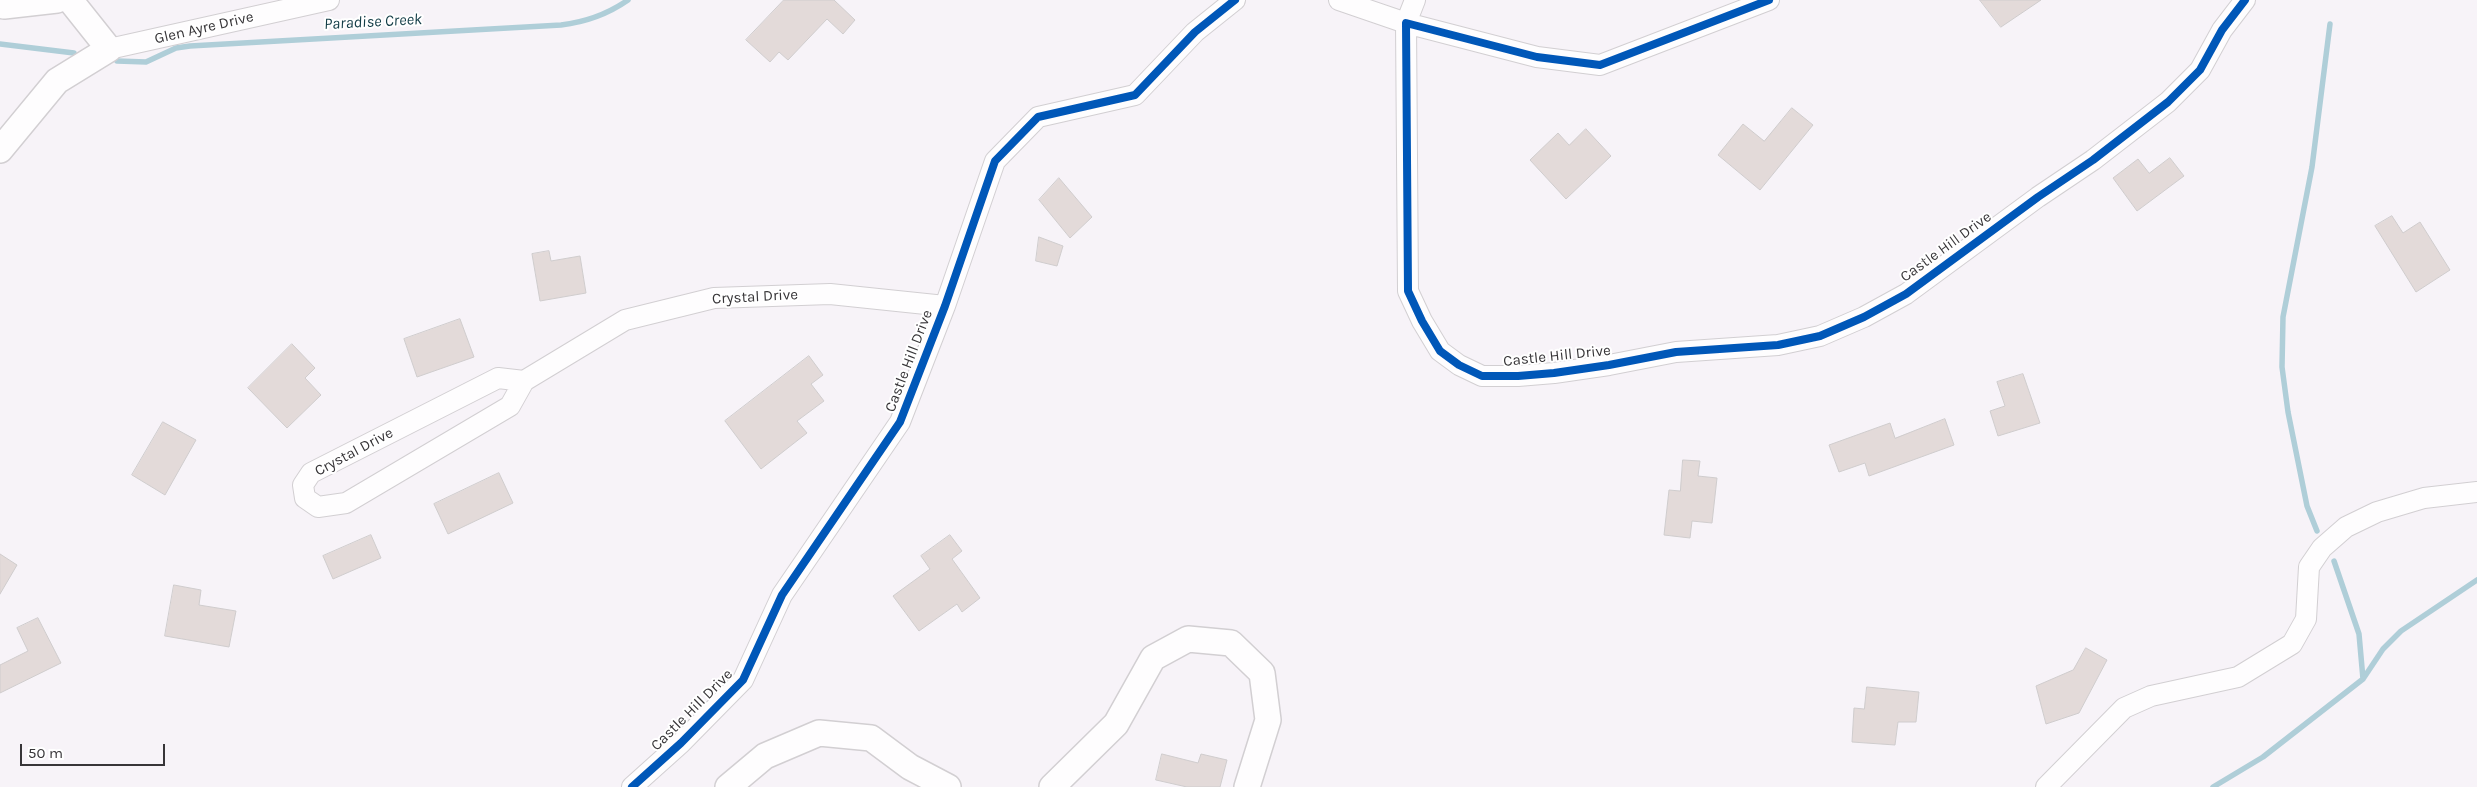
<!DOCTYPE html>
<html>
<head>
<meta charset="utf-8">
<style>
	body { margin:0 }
	#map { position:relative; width:2477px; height:787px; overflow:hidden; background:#f7f3f8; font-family:Karla,sans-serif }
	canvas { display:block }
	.scale { position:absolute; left:20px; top:744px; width:145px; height:22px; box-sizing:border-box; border:2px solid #373538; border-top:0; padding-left:6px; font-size:15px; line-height:18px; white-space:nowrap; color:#373538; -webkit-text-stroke:4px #fff; paint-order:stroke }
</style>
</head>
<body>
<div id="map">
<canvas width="2477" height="787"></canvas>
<div class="scale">50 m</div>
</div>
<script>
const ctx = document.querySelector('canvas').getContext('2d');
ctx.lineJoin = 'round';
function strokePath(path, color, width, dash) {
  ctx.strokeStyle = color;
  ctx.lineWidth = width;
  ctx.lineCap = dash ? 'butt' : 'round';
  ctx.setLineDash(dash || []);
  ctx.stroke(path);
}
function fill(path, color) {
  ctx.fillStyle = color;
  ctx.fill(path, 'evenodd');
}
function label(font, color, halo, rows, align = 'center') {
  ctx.font = font + ' Karla,sans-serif';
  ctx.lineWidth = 4;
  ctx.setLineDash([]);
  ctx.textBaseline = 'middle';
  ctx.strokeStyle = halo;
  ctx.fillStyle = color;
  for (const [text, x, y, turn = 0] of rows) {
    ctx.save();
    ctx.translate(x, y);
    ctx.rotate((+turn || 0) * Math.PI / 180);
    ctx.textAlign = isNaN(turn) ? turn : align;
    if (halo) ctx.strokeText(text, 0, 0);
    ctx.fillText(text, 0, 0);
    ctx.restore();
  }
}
strokePath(new Path2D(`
	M0 44 74 53
	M117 61 146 62 176 48 190 46 561 25C586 22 608 14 628 0
	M2317 531 2307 506 2288 412 2282 367 2283 317 2312 167 2330 24
	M2334 561 2359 634 2363 679
	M2213 787 2263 757 2363 679 2383 649 2401 631 2477 580`), '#afced8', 5.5);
const building = new Path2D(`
	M784 0H834L855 20 843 34 827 19 788 60 779 52 770 62 746 40Z
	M1980 0H2041L2001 27Z
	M1792 108 1813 125 1760 190 1718 155 1743 124 1764 141Z
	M1586 129 1611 156 1566 199 1530 160 1558 133 1569 145Z
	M2170 158 2184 176 2137 211 2113 178 2138 159 2149 173Z
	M1059 178 1092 217 1070 238 1039 200Z
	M2392 216 2403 233 2420 222 2450 270 2416 292 2375 226Z
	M1039 237 1063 246 1057 266 1036 261Z
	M549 251 551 261 580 256 586 293 540 301 532 254Z
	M460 319 474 357 417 377 404 339Z
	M292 344 315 368 305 378 321 395 287 428 248 388Z
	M809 356 823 375 811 384 824 401 797 421 807 433 761 469 725 421Z
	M2023 374 2040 423 1998 436 1990 411 2005 406 1997 382Z
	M1945 419 1954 445 1869 476 1865 463 1839 472 1829 445 1890 423 1895 438Z
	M163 422 196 440 165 495 132 475Z
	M1683 460 1700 461 1698 476 1717 478 1712 523 1692 521 1690 538 1664 535 1669 490 1680 491Z
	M499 473 513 503 448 534 434 504Z
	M371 535 381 558 333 579 323 556Z
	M950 535 962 551 952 559 980 598 962 612 957 604 919 631 893 596 930 569 921 556Z
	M0 554 17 565 0 594Z
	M174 585 201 590 199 605 236 611 229 647 165 636Z
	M38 618 61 663 0 693V665L28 651 17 628Z
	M2086 648 2107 660 2079 713 2046 724 2036 686 2073 670Z
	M1867 687 1919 692 1916 722H1898L1895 745 1852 742 1854 708 1864 709Z
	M1162 754 1198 763 1201 754 1227 760 1220 787H1187L1156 780Z`);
fill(building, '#e3dad9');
strokePath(building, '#cfcccd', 1);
const minor = new Path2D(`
	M1339 0 1406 23 1415 0
	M1769 0 1600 65 1537 57 1406 23 1408 291 1422 321 1440 351 1459 365 1482 376H1518L1554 373 1609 365 1676 352 1778 345 1820 336 1864 317 1906 294 2038 197 2093 160 2168 102 2200 70 2222 30 2245 0
	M109 49 329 0
	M524 381 498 378 311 473 303 485 305 498 318 507 346 503 510 406 524 381 625 320 714 298 830 294 945 306
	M632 787 681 743 743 680 782 595 900 422 945 306 995 161 1038 117 1135 95 1195 32 1235 0
	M2046 787 2124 708 2151 696 2238 677 2292 644 2306 619 2309 567 2322 548 2346 527 2377 512 2424 498 2477 492`);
const tertiary = new Path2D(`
	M0 5 4 6 57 0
	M0 150 57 81 109 49 70 0
	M728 787 765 756 819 733 871 738 910 767 948 787
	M1052 787 1116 724 1153 658 1188 639 1231 643 1262 673 1268 720 1247 787`);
strokePath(minor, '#d2cfd2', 22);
strokePath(tertiary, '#d2cfd2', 28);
strokePath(minor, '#fefdfe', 20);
strokePath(tertiary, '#fefdfe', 25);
strokePath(new Path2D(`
	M1769 0 1600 65 1537 57 1406 23 1408 291 1422 321 1440 351 1459 365 1482 376H1518L1554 373 1609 365 1676 352 1778 345 1820 336 1864 317 1906 294 2038 197 2093 160 2168 102 2200 70 2222 30 2245 0
	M632 787 681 743 743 680 782 595 900 422 945 306 995 161 1038 117 1135 95 1195 32 1235 0`), '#0057b8', 8);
label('15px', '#373538', '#fff', [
	["Glen Ayre Drive",204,28,-13],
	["Castle Hill Drive",1946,247,-36],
	["Crystal Drive",755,297,-3],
	["Castle Hill Drive",1557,356,-6],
	["Castle Hill Drive",909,361,-69],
	["Crystal Drive",354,452,-28],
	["Castle Hill Drive",692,710,-45]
]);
label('italic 16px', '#123c46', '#fff', [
	["Paradise Creek",373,22,-3]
]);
</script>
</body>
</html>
